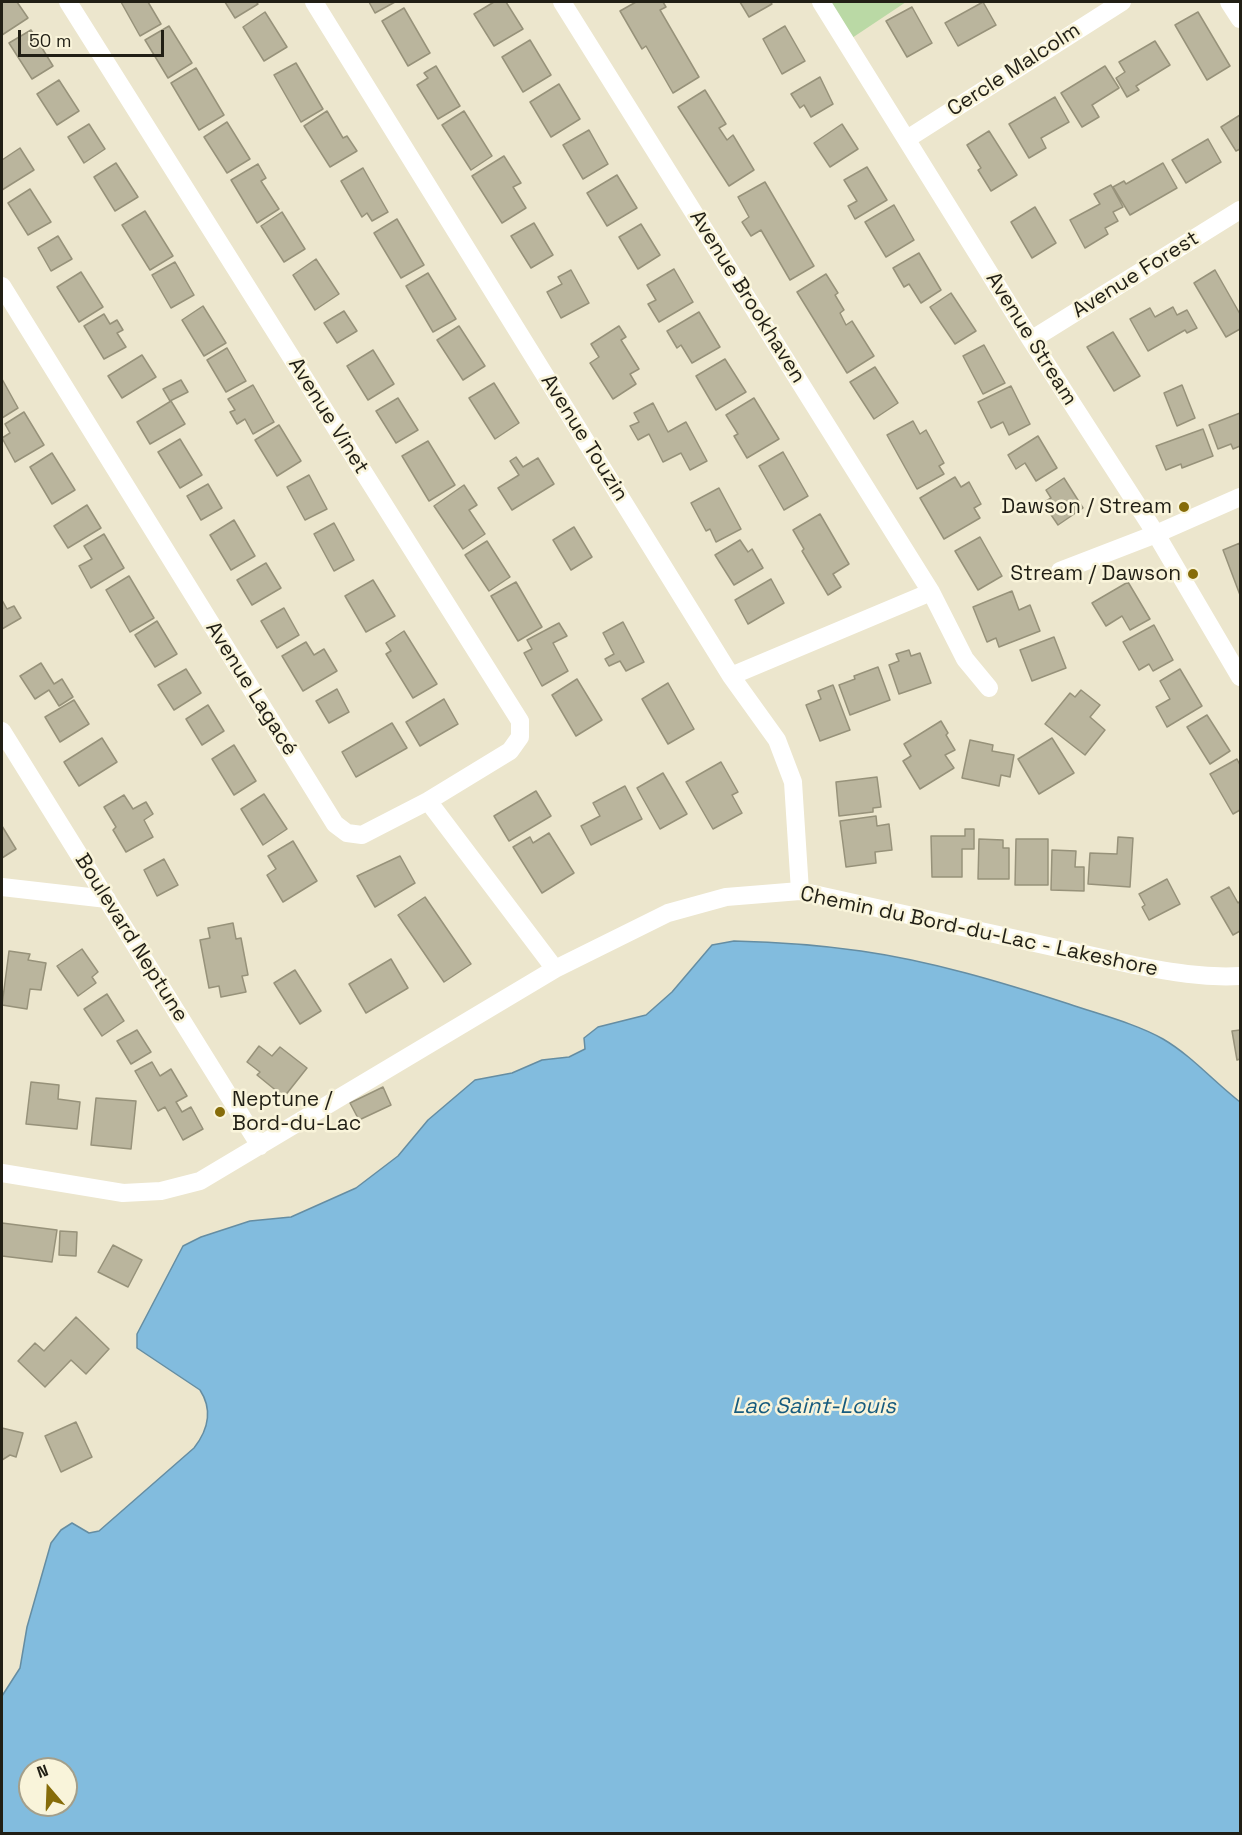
<!DOCTYPE html>
<html>
<head>
<meta charset="utf-8">
<style>
	body { margin:0 }
	#map { position:relative; width:1242px; height:1835px; overflow:hidden; background:#ece6cd; font-family:"Space Grotesk",sans-serif }
	canvas { display:block }
	.frame { position:absolute; inset:0; border:3px solid #211f15; pointer-events:none }
	.north { position:absolute; left:18px; top:1757px; width:60px; height:60px; box-sizing:border-box; background:#f9f4da; border:2px solid #a39f8b; border-radius:50%; rotate:341deg; font-size:16px; font-weight:700; line-height:24px; text-align:center; color:#211f15 }
	.north::after { content:''; display:block; margin:auto; width:21px; height:27px; background:#866c09; clip-path:polygon(50% 0,100% 100%,50% 72%,0 100%) }
	.scale { position:absolute; left:18px; top:30px; width:146px; height:27px; box-sizing:border-box; border:3px solid #211f15; border-top:0; padding-left:8px; font-size:18px; line-height:21px; white-space:nowrap; color:#211f15; -webkit-text-stroke:4px #f9f4da; paint-order:stroke }
</style>
</head>
<body>
<div id="map">
<canvas width="1242" height="1835"></canvas>
<div class="frame"></div>
<div class="north">N</div>
<div class="scale">50 m</div>
</div>
<script>
const ctx = document.querySelector('canvas').getContext('2d');
ctx.lineJoin = 'round';
function fill(path, color) {
  ctx.fillStyle = color;
  ctx.fill(path, 'evenodd');
}
function strokePath(path, color, width, dash) {
  ctx.strokeStyle = color;
  ctx.lineWidth = width;
  ctx.lineCap = dash ? 'butt' : 'round';
  ctx.setLineDash(dash || []);
  ctx.stroke(path);
}
function label(font, color, halo, rows, align = 'center') {
  ctx.font = font + ' "Space Grotesk",sans-serif';
  ctx.lineWidth = 5;
  ctx.setLineDash([]);
  ctx.textBaseline = 'middle';
  ctx.strokeStyle = halo;
  ctx.fillStyle = color;
  for (const [text, x, y, turn = 0] of rows) {
    ctx.save();
    ctx.translate(x, y);
    ctx.rotate((+turn || 0) * Math.PI / 180);
    ctx.textAlign = isNaN(turn) ? turn : align;
    if (halo) ctx.strokeText(text, 0, 0);
    ctx.fillText(text, 0, 0);
    ctx.restore();
  }
}
fill(new Path2D(`
	M823 2H906L846 42Z`), '#bad9a5');
const water = new Path2D(`
	M734 941C776 942 819 945 861 951 931 961 1001 982 1069 1004 1098 1014 1137 1024 1163 1039 1192 1056 1214 1082 1240 1102V1833H2V1696L20 1668 27 1627 51 1543 61 1530 72 1523 89 1533 99 1531 194 1448C208 1430 213 1410 200 1390L137 1348V1334L183 1246 201 1237 250 1221 291 1217 356 1188 398 1156 428 1120 475 1080 512 1073 542 1060 569 1057 585 1049 584 1038 598 1027 646 1015 672 992 712 945ZM30 1769H66V1805H30Z`);
fill(water, '#82bcde');
strokePath(water, '#658da2', 1.5);
const building = new Path2D(`
	M2 2H17L28 18 2 35Z
	M121 2H148L161 24 140 36Z
	M225 2H256L258 4 235 18Z
	M369 2H395L375 13Z
	M494 2H506L523 29 494 46 474 14Z
	M636 2H663L666 7 660 10 699 77 673 93 646 46 642 49 620 11Z
	M740 2H770L772 4 749 17Z
	M983 2 996 25 958 46 945 23Z
	M912 7 932 43 907 57 886 21Z
	M404 8 430 53 408 66 382 21Z
	M265 12 287 47 264 61 243 27Z
	M1198 12 1230 66 1207 80 1175 25Z
	M169 26 192 63 168 78 145 40Z
	M785 26 805 61 782 74 763 39Z
	M31 30 53 66 32 79 9 43Z
	M530 40 551 75 523 92 502 57Z
	M1155 41 1170 65 1136 86 1139 90 1127 97 1116 78 1125 72 1119 62Z
	M296 63 323 109 301 122 274 75Z
	M436 66 460 106 438 119 417 85 428 78 424 73Z
	M1105 66 1119 88 1092 105 1099 117 1082 127 1061 93Z
	M196 68 224 115 199 130 171 83Z
	M820 77 833 104 811 117 804 105 800 108 791 94Z
	M59 80 79 111 57 125 37 94Z
	M559 84 580 119 551 137 530 102Z
	M705 90 726 124 719 128 727 140 733 135 754 170 729 186 678 107Z
	M1055 97 1069 122 1041 138 1046 148 1029 158 1009 124Z
	M327 111 343 138 347 136 357 151 330 167 304 126Z
	M464 111 492 156 471 170 442 125Z
	M1240 115V149L1236 151 1221 127Z
	M227 122 250 159 227 173 204 137Z
	M89 124 105 149 84 163 68 137Z
	M842 124 858 149 830 167 814 143Z
	M589 130 608 164 583 179 563 145Z
	M989 131 1017 175 991 191 978 170 981 168 967 145Z
	M1208 139 1221 162 1186 183 1172 160Z
	M20 148 34 170 2 190V160Z
	M504 156 521 183 513 187 526 208 502 223 472 176Z
	M116 163 138 197 115 211 94 177Z
	M1163 163 1177 188 1130 215 1113 187 1124 181 1126 184Z
	M258 164 266 178 261 181 279 209 257 223 231 180Z
	M867 167 887 200 855 219 848 206 857 201 844 180Z
	M363 168 388 212 372 221 367 213 362 217 341 181Z
	M617 175 637 208 607 226 587 193Z
	M765 182 814 266 790 280 761 230 751 236 742 222 749 217 738 197Z
	M1111 185 1123 207 1113 212 1118 221 1105 228 1108 234 1085 248 1070 220 1100 204 1094 194Z
	M30 189 51 222 28 235 8 203Z
	M894 205 914 240 886 257 865 222Z
	M1035 207 1056 243 1032 258 1011 222Z
	M145 211 173 256 150 270 122 225Z
	M282 212 305 249 284 262 261 226Z
	M397 219 424 265 401 278 374 233Z
	M534 223 553 255 531 268 511 236Z
	M641 224 660 255 638 269 619 237Z
	M58 236 72 259 51 271 38 248Z
	M919 253 941 290 921 303 909 284 904 287 893 268Z
	M316 259 339 294 315 310 293 275Z
	M175 262 194 295 171 308 152 275Z
	M674 269 693 302 659 322 648 304 656 300 647 285Z
	M571 270 589 303 561 318 547 292 562 284 558 277Z
	M1215 270 1240 314V329L1226 337 1194 283Z
	M81 272 103 307 79 322 57 287Z
	M428 273 456 319 433 332 406 286Z
	M826 274 838 293 835 295 844 310 840 313 846 325 852 321 874 356 847 373 797 292Z
	M951 293 976 331 955 344 930 307Z
	M203 306 226 343 204 356 182 320Z
	M1173 307 1177 315 1187 310 1197 328 1187 333 1185 330 1148 351 1130 319 1150 308 1155 317Z
	M344 311 357 331 337 343 324 323Z
	M699 312 720 347 692 363 681 345 677 348 667 331Z
	M104 314 110 324 117 320 123 330 117 333 126 347 104 359 84 326Z
	M459 326 485 366 463 380 437 340Z
	M619 326 626 337 621 340 639 369 630 374 636 384 613 399 590 363 599 357 591 344Z
	M1113 332 1140 376 1114 391 1087 347Z
	M984 345 1005 383 983 394 963 356Z
	M227 348 246 381 226 392 207 360Z
	M373 350 394 384 368 400 347 366Z
	M142 355 156 377 122 398 108 376Z
	M725 359 746 392 716 410 696 376Z
	M875 367 898 403 874 419 850 382Z
	M2 379 18 408 2 418Z
	M181 380 188 392 170 401 163 389Z
	M494 383 519 423 495 439 469 398Z
	M253 385 274 422 253 434 245 419 237 424 230 412 235 410 228 399Z
	M1182 385 1195 418 1177 426 1164 393Z
	M1011 386 1030 424 1009 435 1003 422 991 428 978 402Z
	M398 398 418 430 396 443 376 411Z
	M754 398 779 439 747 458 734 436 738 434 726 415Z
	M171 401 185 424 150 444 137 422Z
	M653 403 668 432 686 422 707 461 690 470 681 453 663 462 649 434 638 440 630 426 639 422 634 413Z
	M24 412 44 445 15 462 2 438 10 433 5 424Z
	M1240 413V446L1233 449 1231 444 1218 449 1209 425Z
	M913 421 920 434 926 430 944 463 939 466 944 474 917 489 887 435Z
	M279 425 301 461 277 476 255 440Z
	M1203 429 1213 456 1182 468 1181 464 1166 470 1156 446Z
	M1038 436 1057 468 1036 481 1025 463 1016 469 1008 455Z
	M180 439 202 475 180 488 158 452Z
	M428 441 455 485 429 501 402 456Z
	M783 452 808 496 784 510 759 466Z
	M52 453 75 490 52 504 30 467Z
	M516 457 523 467 538 458 554 484 512 510 498 488 519 475 510 461Z
	M309 475 327 509 305 520 287 487Z
	M955 477 961 487 969 482 981 504 974 508 980 518 944 539 920 498Z
	M1064 478 1083 508 1058 525 1043 503 1051 498 1046 490Z
	M208 484 222 508 201 520 187 496Z
	M464 485 477 505 469 510 485 534 463 549 434 506Z
	M719 488 741 529 716 542 710 529 706 531 691 503Z
	M87 505 101 528 68 548 54 526Z
	M820 514 849 564 833 574 841 587 828 595 802 551 804 549 793 530Z
	M234 520 255 556 231 570 210 535Z
	M334 523 354 560 334 571 314 534Z
	M574 527 592 557 571 570 553 540Z
	M104 534 124 568 91 588 79 566 92 559 84 546Z
	M980 537 1002 576 978 590 955 551Z
	M740 540 748 552 752 549 763 568 734 585 715 555Z
	M487 541 510 577 489 591 465 555Z
	M1240 543V595L1223 550Z
	M266 563 281 588 252 605 237 580Z
	M129 576 154 618 130 632 106 590Z
	M771 579 784 603 748 624 735 600Z
	M373 580 395 616 366 632 345 596Z
	M516 582 542 627 518 641 491 596Z
	M1128 582 1150 619 1130 630 1122 616 1106 626 1092 603Z
	M1012 591 1019 610 1030 605 1040 631 999 647 996 638 987 642 973 607Z
	M2 600 7 609 14 606 21 618 2 629Z
	M284 608 299 635 277 648 261 621Z
	M157 621 177 654 155 667 135 635Z
	M623 622 644 662 626 671 620 661 609 666 605 659 614 654 603 633Z
	M559 623 567 636 553 643 568 671 542 686 524 653 532 649 527 640Z
	M1154 625 1173 660 1153 671 1149 664 1139 670 1123 642Z
	M404 631 437 684 413 698 386 654 391 651 386 643Z
	M1054 637 1066 668 1032 681 1020 650Z
	M306 642 314 655 324 649 337 671 303 691 282 656Z
	M909 650 911 656 920 653 931 683 899 694 889 665 899 661 896 654Z
	M41 663 54 684 62 679 73 697 59 706 49 690 35 699 20 676Z
	M878 667 890 700 850 715 839 685 855 679 854 676Z
	M186 669 201 693 174 710 158 685Z
	M1180 669 1202 706 1167 727 1156 707 1170 699 1160 681Z
	M577 679 602 720 576 736 552 695Z
	M668 683 694 729 668 744 642 699Z
	M833 685 850 730 820 741 806 705 821 699 818 691Z
	M337 689 349 712 329 723 316 701Z
	M1081 690 1100 705 1090 717 1105 730 1085 755 1045 724 1070 693 1075 697Z
	M444 699 458 724 420 746 406 722Z
	M74 700 89 724 60 742 45 717Z
	M208 705 224 731 202 745 186 719Z
	M1207 715 1230 751 1210 764 1187 727Z
	M941 721 948 733 946 735 955 750 945 755 954 768 920 789 903 761 911 756 904 744Z
	M392 723 407 748 356 777 342 752Z
	M102 738 117 762 79 786 64 762Z
	M1052 738 1074 773 1039 794 1018 759Z
	M970 740 993 745 992 751 1014 755 1010 777 1001 775 999 786 962 778Z
	M234 745 256 781 234 795 212 759Z
	M1237 759 1240 765V810L1233 814 1210 774Z
	M721 762 738 792 732 795 742 813 713 829 686 782Z
	M663 773 687 814 660 829 637 788Z
	M877 777 881 807 873 808V812L839 816 836 782Z
	M625 786 642 819 591 845 581 826 600 816 593 803Z
	M536 791 551 816 509 841 494 816Z
	M264 794 287 829 263 845 241 809Z
	M124 795 133 809 146 802 153 814 144 820 153 837 126 852 113 830 116 827 104 807Z
	M876 816 877 826 889 824 892 850 875 852 876 863 846 867 840 821Z
	M2 826 16 849 2 858Z
	M965 829H974V849H962V877H932L931 836H965Z
	M549 833 574 873 542 893 513 847 530 837 533 843Z
	M1118 837 1133 838 1130 887 1088 884 1090 853 1117 854Z
	M979 839 1003 840V848H1009V879H978Z
	M1016 839H1048V885H1015Z
	M293 841 317 881 283 902 267 875 276 869 268 856Z
	M1052 850 1076 851 1075 867H1084V891L1051 890Z
	M400 856 415 883 375 907 357 876Z
	M164 859 178 885 157 896 144 870Z
	M1167 879 1180 904 1149 920 1142 907 1145 905 1139 894Z
	M1229 887 1238 903 1240 901V931L1233 935 1211 897Z
	M425 897 471 964 444 982 398 915Z
	M233 923 236 939 241 938 248 975 242 976 246 992 221 997 219 986 209 988 200 940 210 938 208 928Z
	M82 949 98 972 92 977 96 983 78 996 57 966Z
	M9 951 30 954 28 960 46 963 41 990 30 989 27 1009 2 1005Z
	M391 959 408 988 366 1013 349 984Z
	M295 970 321 1011 300 1024 274 983Z
	M107 994 124 1021 102 1036 84 1009Z
	M137 1030 151 1052 131 1064 117 1041Z
	M1240 1030V1059L1237 1060 1232 1031Z
	M259 1046 272 1056 280 1047 307 1068 284 1097 257 1075 260 1072 247 1062Z
	M152 1062 160 1076 171 1069 187 1096 176 1102 182 1112 191 1107 203 1129 183 1140 165 1107 158 1111 135 1071Z
	M31 1082 59 1085 58 1099 80 1102 77 1129 26 1124Z
	M383 1087 391 1105 359 1120 350 1103Z
	M96 1098 136 1101 131 1149 91 1145Z
	M2 1223 57 1230 52 1262 2 1256Z
	M60 1231 77 1232 76 1256 59 1255Z
	M113 1245 142 1260 128 1287 98 1272Z
	M76 1317 109 1349 86 1374 71 1360 45 1387 18 1361 35 1343 44 1351Z
	M76 1422 92 1457 61 1472 45 1436Z
	M2 1428 23 1433 16 1457 10 1455 2 1460Z`);
fill(building, '#bab59d');
strokePath(building, '#97927a', 1.5);
strokePath(new Path2D(`
	M68 2 520 721V737L510 751 428 801
	M314 2 731 676 777 740 793 782 800 891
	M562 2 931 592 965 659 989 688
	M821 2 1031 340 1156 534 1240 677
	M1229 2 1240 19
	M907 139 1122 2
	M2 286 335 824 347 833 362 835 428 801 555 969
	M1031 340 1240 210
	M1060 571 1156 534 1240 497
	M731 676 931 592
	M2 731 260 1146
	M2 887 107 899
	M2 1173 123 1193 161 1191 200 1181 555 969 668 913 726 897 800 891 1134 965C1170 972 1204 978 1240 976`), '#fff', 18);
for (const [x, y, r, color] of [
	[1184,507,6,"#866c09"],
	[1193,574,6,"#866c09"],
	[220,1112,6,"#866c09"]
]) {
  const dot = new Path2D();
  dot.arc(x, y, r, 0, 2 * Math.PI);
  ctx.fillStyle = color;
  ctx.fill(dot);
  strokePath(dot, '#f9f4da', 2);
}
label('21px', '#211f15', '#f9f4da', [
	["Cercle Malcolm",1014,70,-33],
	["Avenue Forest",1136,275,-32],
	["Avenue Brookhaven",747,297,58],
	["Avenue Stream",1031,339,58],
	["Avenue Vinet",328,416,58],
	["Avenue Touzin",584,438,58],
	["Avenue Lagacé",251,689,58],
	["Chemin du Bord-du-Lac - Lakeshore",979,932,12],
	["Boulevard Neptune",131,938,58]
]);
label('21px', '#211f15', '#f9f4da', [
	["Dawson / Stream",1172,507],
	["Stream / Dawson",1181,574],
	["Neptune /",232,1100,"left"],
	["Bord-du-Lac",232,1124,"left"]
], 'right');
label('italic 22px', '#165b7e', '#f9f4da', [
	["Lac Saint-Louis",814,1407]
]);
</script>
</body>
</html>
